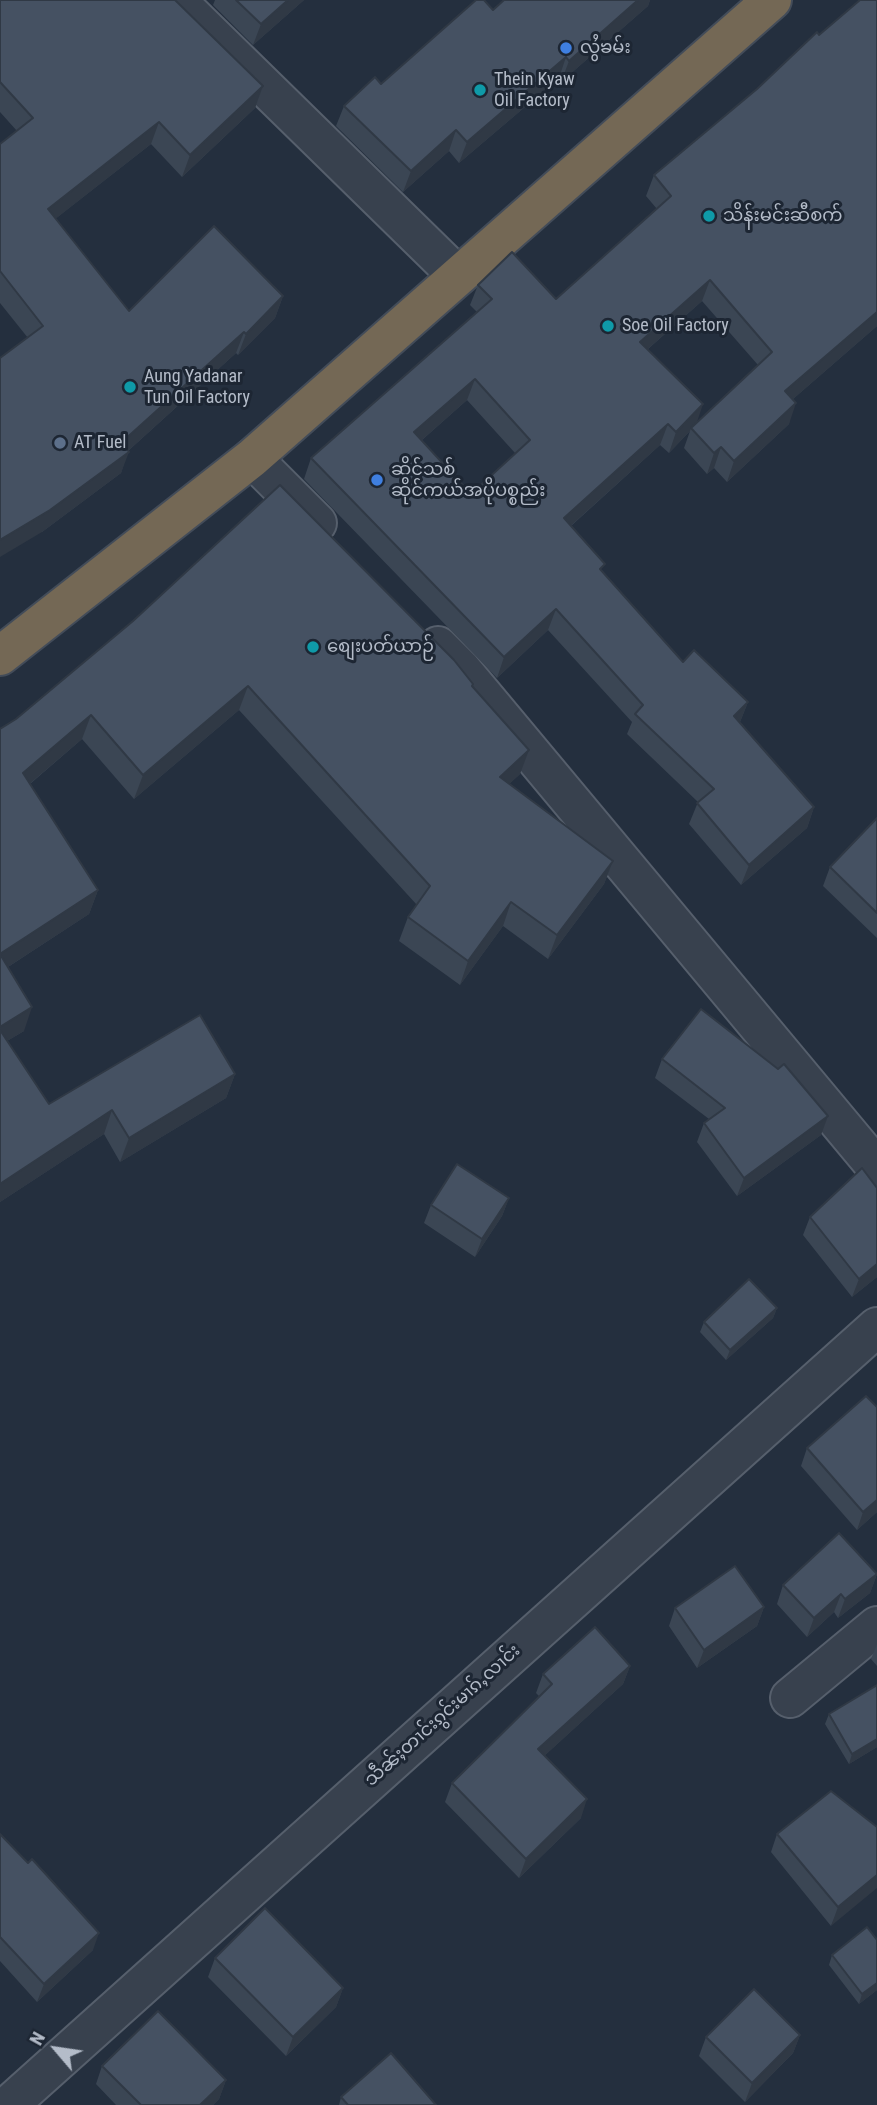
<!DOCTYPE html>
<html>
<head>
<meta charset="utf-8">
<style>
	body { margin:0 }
	#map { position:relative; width:877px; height:2105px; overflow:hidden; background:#242f3e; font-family:"Roboto Condensed",sans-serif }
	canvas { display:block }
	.north { position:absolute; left:21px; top:2014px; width:70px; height:70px; -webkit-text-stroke:5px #1d2633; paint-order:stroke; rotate:299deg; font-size:19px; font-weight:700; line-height:28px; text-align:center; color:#b4bcc9 }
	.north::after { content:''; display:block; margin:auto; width:24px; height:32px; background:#b4bcc9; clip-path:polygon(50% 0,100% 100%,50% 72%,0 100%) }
</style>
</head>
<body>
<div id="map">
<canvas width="877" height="2105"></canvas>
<div class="north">N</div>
</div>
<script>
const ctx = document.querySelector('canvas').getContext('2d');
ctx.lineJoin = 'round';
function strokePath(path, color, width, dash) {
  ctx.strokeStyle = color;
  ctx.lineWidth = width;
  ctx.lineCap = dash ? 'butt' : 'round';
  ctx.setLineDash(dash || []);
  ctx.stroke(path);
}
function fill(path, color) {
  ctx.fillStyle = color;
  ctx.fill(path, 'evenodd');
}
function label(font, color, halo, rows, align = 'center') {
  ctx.font = font + ' "Roboto Condensed","Noto Sans Myanmar",sans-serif';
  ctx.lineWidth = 6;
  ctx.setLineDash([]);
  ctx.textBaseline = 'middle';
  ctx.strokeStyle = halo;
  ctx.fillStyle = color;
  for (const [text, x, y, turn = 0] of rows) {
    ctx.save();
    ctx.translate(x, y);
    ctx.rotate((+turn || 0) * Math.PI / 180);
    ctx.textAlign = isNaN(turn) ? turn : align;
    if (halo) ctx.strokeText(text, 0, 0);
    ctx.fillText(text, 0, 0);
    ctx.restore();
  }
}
const street = new Path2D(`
	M176 0 458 276
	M252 458 317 523
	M438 646 461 669 877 1168
	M790 1698 877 1626
	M9 2105 877 1327`);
const highway = new Path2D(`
	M0 656 252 458 772 0`);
strokePath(street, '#565f6c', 42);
strokePath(highway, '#434c59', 42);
strokePath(street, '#38414e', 38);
strokePath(highway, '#746855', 38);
fill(new Path2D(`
	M0 0 263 86 255 108 182 177 151 144 55 219 129 311 283 296 275 318 238 355 236 353 128 451 121 473 42 532 28 338 0 303V144L17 131 0 112Z
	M215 0H304L253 45 213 5Z
	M504 0H650L648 6 561 82 559 78 459 163 449 151 403 192 336 126 344 106 381 84 493 10Z
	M877 0V326L793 399 789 424 727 482 714 468 707 474 684 448 690 431 669 453 660 445 571 526 602 572 683 662 748 702 740 722 814 807 807 828 741 885 689 824 698 802 627 734 632 722 548 630 497 678 304 479 311 458 477 312 470 305 478 285 556 299 657 209 646 196 654 175 757 89 819 35ZM702 301 758 365 697 422 648 349ZM467 400 515 453 471 494 422 440Z
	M133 621 473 684 472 687 520 774 509 784 613 861 604 884 548 959 503 926 460 985 399 941 408 917 417 905 239 710 134 799 82 739 30 784 98 890 89 914 8 967 24 1031 7 1041 49 1104 235 1074 226 1098 120 1162 104 1134 0 1202V729L16 719Z
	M877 818V938L823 886 830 867Z
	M662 1059 821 1135 737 1196 697 1142 704 1123 709 1119 655 1078Z
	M509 1198 502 1216 475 1257 424 1223 431 1205Z
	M810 1217 877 1277 852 1297 803 1235Z
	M777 1308 773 1318 726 1360 700 1332 704 1322Z
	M807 1448 877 1512 857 1530 801 1466Z
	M877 1574 870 1593 838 1618 834 1612 807 1637 777 1604 783 1585Z
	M764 1607 757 1626 697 1668 669 1626 675 1608Z
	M877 1644V1666L871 1659Z
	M630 1666 623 1684 544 1756 581 1818 519 1878 445 1802 452 1783 539 1696 536 1693 543 1674Z
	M829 1714 877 1747 849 1764 825 1724Z
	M877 1827 831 1926 771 1852 777 1834Z
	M0 1834 93 1950 37 2002 0 1961Z
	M832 1955 877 1990 859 2004 829 1965Z
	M215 1958 343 1988 336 2007 286 2056 208 1977Z
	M800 2035 793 2053 745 2102 699 2056 706 2037Z
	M102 2066 226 2080 219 2099 213 2105H116L96 2084Z
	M341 2097 436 2105H339Z`), '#3b4654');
fill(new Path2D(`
	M288 0H304L253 45 261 24Z
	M638 0H650L648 6 561 82 569 61Z
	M566 57 559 78 459 163 467 142Z
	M263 86 255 108 182 177 190 155Z
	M159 122 151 144 40 231 48 209Z
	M456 130 449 151 403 192 411 171Z
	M710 280 702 301 633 362 640 342Z
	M283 296 275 318 238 355 246 334Z
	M877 312V326L778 412 785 391Z
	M244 332 236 353 119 459 129 452 121 473 42 532 0 557V540L122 442Z
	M475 379 467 400 407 453 414 432Z
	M796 403 789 424 727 482 734 461Z
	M703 404 696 425 691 428 690 431 669 453 676 432Z
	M668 424 660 445 556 539 564 518Z
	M721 447 714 468 707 474 714 453Z
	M556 609 548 630 497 678 504 657Z
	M248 686 239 710 134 799 143 775Z
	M748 702 740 722 734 716Z
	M91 715 82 739 14 797 23 773Z
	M529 750 520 774 491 801 500 777Z
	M814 807 807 828 741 885 749 865Z
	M613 861 604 884 548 959 557 935Z
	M98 890 89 914 0 972V954Z
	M511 902 503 926 460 985 468 961Z
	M32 1007 24 1031 0 1045V1027Z
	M235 1074 226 1098 120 1162 129 1138Z
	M112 1110 104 1134 0 1202V1184Z
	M828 1116 821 1135 737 1196 744 1178Z
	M509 1198 502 1216 475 1257 482 1239Z
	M877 1264V1277L852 1297 859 1279Z
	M777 1308 773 1318 726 1360 730 1350Z
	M877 1500V1512L857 1530 863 1512Z
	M877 1574 870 1593 838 1618 845 1599Z
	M841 1594 834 1612 807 1637 814 1618Z
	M764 1607 757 1626 697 1668 704 1650Z
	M630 1666 623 1684 531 1768 538 1749Z
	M877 1739V1747L849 1764 852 1754Z
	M587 1799 581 1818 519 1878 526 1859Z
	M877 1875V1888L831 1926 838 1907Z
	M99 1933 93 1950 37 2002 44 1984Z
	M877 1983V1990L859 2004 862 1994Z
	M343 1988 336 2007 286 2056 293 2037Z
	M800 2035 793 2053 745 2102 752 2083Z
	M226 2080 219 2099 213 2105H200Z`), '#303945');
const building = new Path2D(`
	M0 0H175L263 86 190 155 159 122 48 209 129 311 214 226 283 296 246 334 244 332 122 442 129 452 50 510 0 540V358L43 326 0 271V144L33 118 0 82Z
	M236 0H288L261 24Z
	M476 0H484L493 10 504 0H638L569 61 566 57 467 142 456 130 411 171 344 106 375 77 381 84Z
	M860 0H877V312L785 391 796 403 734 461 721 447 714 453 691 428 772 352 710 280 640 342 703 404 676 432 668 424 564 518 605 564 600 569 683 662 694 650 748 702 734 716 814 807 749 865 697 803 714 789 635 714 643 705 556 609 504 657 311 458 492 299 478 285 512 252 556 299 671 196 654 175 757 89 817 32 819 35ZM475 379 530 440 471 494 414 432Z
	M280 485 454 660 473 684 472 686 529 750 500 777 613 861 557 935 511 902 468 961 408 917 430 886 248 686 143 775 91 715 23 773 98 890 0 954 32 1007 0 1027V729L16 719 133 621Z
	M877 818V913L830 867Z
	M701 1009 778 1069 784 1064 828 1116 744 1178 704 1123 725 1108 662 1059Z
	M200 1015 235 1074 129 1138 112 1110 0 1184V1030L49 1104Z
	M457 1164 509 1198 482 1239 431 1205Z
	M862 1168 877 1188V1264L859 1279 810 1217Z
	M749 1279 777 1308 730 1350 704 1322Z
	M866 1396 877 1407V1500L863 1512 807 1448Z
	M839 1533 877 1574 845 1599 841 1594 814 1618 783 1585Z
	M735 1566 764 1607 704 1650 675 1608Z
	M595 1627 630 1666 538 1749 587 1799 526 1859 452 1783 552 1684 543 1674Z
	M877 1685V1739L852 1754 829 1714Z
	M831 1791 877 1827V1875L838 1907 777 1834Z
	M0 1834 28 1863 32 1859 99 1933 44 1984 0 1937Z
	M265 1908 343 1988 293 2037 215 1958Z
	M867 1927 877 1940V1983L862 1994 832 1955Z
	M754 1989 800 2035 752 2083 706 2037Z
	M158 2011 226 2080 200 2105H141L102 2066Z
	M391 2053 436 2105H348L341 2097Z`);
fill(building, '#455162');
strokePath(building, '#303945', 2);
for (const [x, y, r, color] of [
	[566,48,7,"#3f7fe0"],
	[480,90,7,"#0f9aa8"],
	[709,216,7,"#0f9aa8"],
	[608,326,7,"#0f9aa8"],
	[130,387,7,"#0f9aa8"],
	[60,443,7,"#5c6f8a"],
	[377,480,7,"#3f7fe0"],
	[313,647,7,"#0f9aa8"]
]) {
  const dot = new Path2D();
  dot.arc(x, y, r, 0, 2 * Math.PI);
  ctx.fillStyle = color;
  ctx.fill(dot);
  strokePath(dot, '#1d2633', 2.5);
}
label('18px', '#b4bcc9', '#1d2633', [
	["လွႆၶမ်း",580,48],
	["Thein Kyaw",494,80],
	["Oil Factory",494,101],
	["သိန်းမင်းဆီစက်",723,216],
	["Soe Oil Factory",622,326],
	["Aung Yadanar",144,377],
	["Tun Oil Factory",144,398],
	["AT Fuel",74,443],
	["ဆိုင်သစ်",391,470],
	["ဆိုင်ကယ်အပိုပစ္စည်း",391,491],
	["စျေးပတ်ယာဉ်",327,647]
], 'left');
label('18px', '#b4bcc9', '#1d2633', [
	["သဵၼ်ႈတၢင်းၵွင်းမၢၵ်ႇလၢင်း",443,1716,-42]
]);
</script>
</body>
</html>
